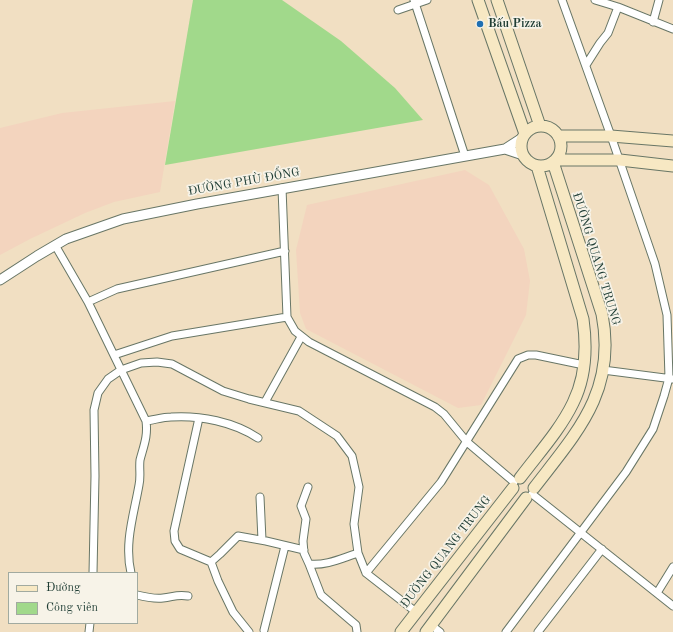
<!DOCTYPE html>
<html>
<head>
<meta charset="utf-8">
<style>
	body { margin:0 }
	#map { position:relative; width:673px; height:632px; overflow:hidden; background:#f1dfc2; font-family:"Old Standard TT",serif }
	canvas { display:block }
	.legend { position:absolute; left:8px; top:572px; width:130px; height:52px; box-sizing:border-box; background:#f7f3e8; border:1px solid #a1aaa0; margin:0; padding:5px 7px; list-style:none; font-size:12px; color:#1f3d34 }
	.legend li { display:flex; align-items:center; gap:8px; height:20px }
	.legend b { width:20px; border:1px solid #a1aaa0 }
</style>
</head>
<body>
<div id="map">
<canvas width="673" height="632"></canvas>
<ul class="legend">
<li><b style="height:5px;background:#f7e8c3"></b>Đường</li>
<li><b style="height:11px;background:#a1d98b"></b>Công viên</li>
</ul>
</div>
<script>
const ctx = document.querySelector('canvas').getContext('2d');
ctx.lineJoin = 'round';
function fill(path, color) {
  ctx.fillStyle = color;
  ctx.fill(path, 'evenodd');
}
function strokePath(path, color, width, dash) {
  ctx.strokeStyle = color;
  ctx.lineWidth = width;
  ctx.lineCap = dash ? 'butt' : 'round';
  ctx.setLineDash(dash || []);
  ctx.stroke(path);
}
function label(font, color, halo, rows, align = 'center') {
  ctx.font = font + ' "Old Standard TT",serif';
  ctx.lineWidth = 3.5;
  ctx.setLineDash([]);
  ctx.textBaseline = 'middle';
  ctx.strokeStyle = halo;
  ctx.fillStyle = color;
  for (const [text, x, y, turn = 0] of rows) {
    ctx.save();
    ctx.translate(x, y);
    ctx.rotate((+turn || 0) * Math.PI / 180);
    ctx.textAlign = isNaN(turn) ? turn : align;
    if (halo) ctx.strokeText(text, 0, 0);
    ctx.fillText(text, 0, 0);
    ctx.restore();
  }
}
fill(new Path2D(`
	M175 101 160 192 114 202 85 213 30 239 0 255V128L62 113Z
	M465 170 489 185 524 249 530 281 526 315 481 405 458 408 306 329 300 313 296 250 307 205Z`), '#f3d4be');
fill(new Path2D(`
	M193 0H282L341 41 395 88 423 120 165 165Z`), '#a1d98b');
const minor = new Path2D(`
	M414 0 465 156
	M595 0 618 7 673 29
	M398 10 427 0
	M653 22 659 0
	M586 65 600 43 608 33 618 7
	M282 188 287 317 295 331 309 342 435 407 444 414 467 442 514 482
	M55 245 88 302 146 421C148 436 144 445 140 460 139 468 141 477 139 485 134 514 124 543 131 573
	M88 302 117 289 285 251
	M114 355 172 336 287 317
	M603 370 673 379
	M265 402 301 337
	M199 418 174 531 175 541 180 549 211 562 220 554 238 536 266 541 304 550
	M146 421C154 420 163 417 171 417 200 415 234 422 258 438
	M308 487 301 506 306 519 303 541 304 553 309 564C326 566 342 558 358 553
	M532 494 673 606
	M260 497 262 540
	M211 562 218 581 233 612 249 632
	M309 564 321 595 356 625 357 632
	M93 573 95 476 94 410 98 393 108 379 121 370 141 363 157 362 172 364 223 391 249 399 299 411 337 436 352 456 359 487 354 524 358 553 366 573
	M657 593 673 567
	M137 595C145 597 154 599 163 598 173 597 177 594 188 596
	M416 612 366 573 441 482 518 359 528 355H536L584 365
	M431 625 440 632
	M264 630 285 546
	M89 632 90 623
	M506 632 626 472 653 429 664 396 669 378 667 315 655 264 611 136 562 0
	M538 632 602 549`);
const tertiary = new Path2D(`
	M505 149 523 155
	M0 280 37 256 66 239 123 219 197 204 505 149 522 138`);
const secondary = new Path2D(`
	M478 0 525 134
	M497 0 540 126
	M521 146a20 20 0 1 1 40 0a20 20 0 1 1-40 0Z
	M558 136H611L673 141
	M556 160H620L673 166
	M520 478C538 454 560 430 573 403 586 377 587 347 583 319L537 166
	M534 488C577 432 617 391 602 314L553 162
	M401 632 513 488
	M426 632 526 498`);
strokePath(minor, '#687666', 9);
strokePath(tertiary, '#687666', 11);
strokePath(secondary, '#687666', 13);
strokePath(minor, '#fff', 7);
strokePath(tertiary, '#fff', 9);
strokePath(secondary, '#f7e8c3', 11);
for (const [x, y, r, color] of [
	[480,24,4,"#1f6fb2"]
]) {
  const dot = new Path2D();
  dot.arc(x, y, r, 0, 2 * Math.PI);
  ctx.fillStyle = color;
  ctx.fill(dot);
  strokePath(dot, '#f7f3e8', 1.5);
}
label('bold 12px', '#1f3d34', '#f7f3e8', [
	["Bấu Pizza",488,24]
], 'left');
label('12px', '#1f3d34', '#f7f3e8', [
	["ĐƯỜNG PHÙ ĐỔNG",244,182,-10],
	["ĐƯỜNG QUANG TRUNG",596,259,73],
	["ĐƯỜNG QUANG TRUNG",446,552,-52]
]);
</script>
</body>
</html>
